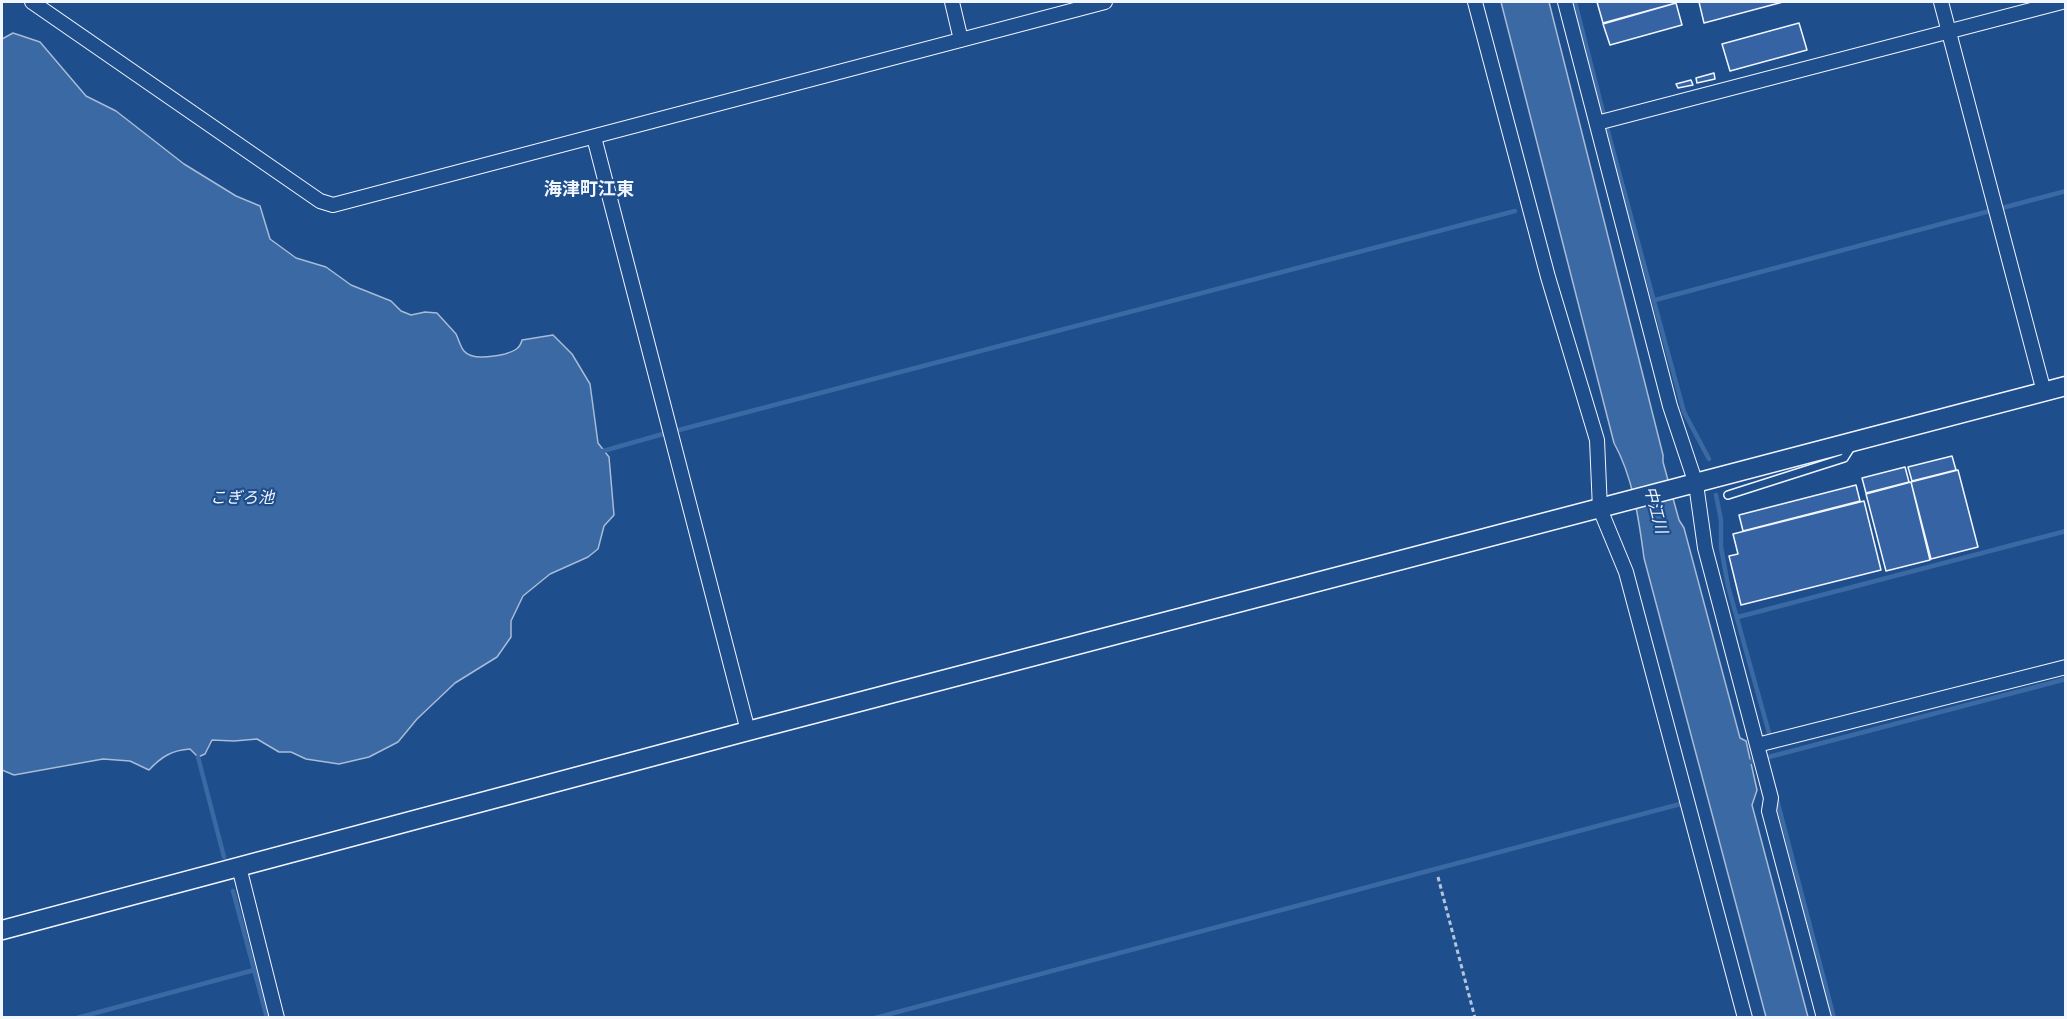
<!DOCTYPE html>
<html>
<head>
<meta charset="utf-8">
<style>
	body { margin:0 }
	#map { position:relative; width:2067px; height:1019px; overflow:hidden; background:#1f4e8c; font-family:"Fira Sans",sans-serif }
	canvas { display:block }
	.frame { position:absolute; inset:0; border:3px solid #f2f6ff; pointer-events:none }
</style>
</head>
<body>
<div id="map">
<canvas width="2067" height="1019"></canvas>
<div class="frame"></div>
</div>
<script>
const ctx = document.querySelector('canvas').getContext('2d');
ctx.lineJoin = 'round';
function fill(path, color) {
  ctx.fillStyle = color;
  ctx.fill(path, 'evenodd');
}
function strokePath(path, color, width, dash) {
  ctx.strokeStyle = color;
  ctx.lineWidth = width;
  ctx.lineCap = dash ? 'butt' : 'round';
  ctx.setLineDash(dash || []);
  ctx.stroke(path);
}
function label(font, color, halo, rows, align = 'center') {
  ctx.font = font + ' "Fira Sans","Noto Sans JP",sans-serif';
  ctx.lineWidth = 4.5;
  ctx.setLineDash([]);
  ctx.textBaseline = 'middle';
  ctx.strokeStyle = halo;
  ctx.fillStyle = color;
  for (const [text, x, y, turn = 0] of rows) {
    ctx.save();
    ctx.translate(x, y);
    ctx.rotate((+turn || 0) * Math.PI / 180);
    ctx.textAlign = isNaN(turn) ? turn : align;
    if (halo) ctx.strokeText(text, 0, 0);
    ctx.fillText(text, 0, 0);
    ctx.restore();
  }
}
const water = new Path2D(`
	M1501 2H1549L1663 455V462L1679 520 1684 528 1740 738 1746 741 1757 790 1752 805 1808 1017H1766L1644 558C1639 520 1633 477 1614 443Z
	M13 33 40 42 86 96 116 111 184 164 236 196 260 206 270 239 296 258 326 267 351 285 391 301 401 311 411 315 425 312 437 313C443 320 450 327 456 334 459 340 460 346 464 351 472 361 495 356 505 354 514 351 520 349 522 340L553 335 572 354 590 384 598 443 609 457 614 515 604 526 598 549 588 557 550 574 523 596 511 621V637L497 657 455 683 417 719 398 742 369 757 339 764 306 759 291 752H279L257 739 234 741 212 740 205 754 198 757 190 749C172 750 161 757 149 770L130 761 103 759 14 775 2 770V39Z`);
fill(water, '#3b69a3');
strokePath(water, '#a8bbd7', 1.5);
strokePath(new Path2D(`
	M1575 2 1603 112
	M1607 128 1684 412 1709 459
	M2002 208 2066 191
	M1655 300 1990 211
	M675 431 1515 211
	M603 451 663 434
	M1716 495 1721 520V547L1728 586 1769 733
	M1738 617 2066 531
	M198 757 224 857
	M1746 763 2066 679
	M1776 796 1834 1018
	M233 891 267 1018
	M77 1018 254 970
	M875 1018 1684 803`), '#3b69a3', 4.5);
const building = new Path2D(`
	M1597 2H1676V3L1603 23Z
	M1699 2H1783L1704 23Z
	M1676 3 1682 25 1610 45 1603 24Z
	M1799 23 1807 50 1730 71 1722 44Z
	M1714 73 1715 79 1697 83 1696 78Z
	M1691 80 1693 85 1678 88 1676 84Z
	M1952 456 1956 470 1912 481 1908 467Z
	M1905 467 1909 482 1866 493 1862 478Z
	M1958 470 1978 547 1931 559 1911 482Z
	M1911 482 1930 560 1886 571 1866 494Z
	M1856 485 1860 501 1743 531 1739 515Z
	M1864 501 1881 570 1741 605 1729 556 1738 554 1733 534Z`);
fill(building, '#3563a3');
strokePath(building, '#f2f6ff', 1.5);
const service = new Path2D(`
	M1728 495 1844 458 1851 447`);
const minor = new Path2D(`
	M32 2 320 201 333 205 1105 2
	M952 2 961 40
	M1475 2 1548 277 1597 440 1600 509 1626 572 1745 1018
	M1565 2 1670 406 1696 484 1705 548 1771 798 1769 811 1824 1018
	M1941 2 2044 392
	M1597 123 2062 2
	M594 137 748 731
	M1757 745 2066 667
	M239 867 277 1018`);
const tertiary = new Path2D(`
	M2 930 748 731 2066 386`);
strokePath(service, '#f2f6ff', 10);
strokePath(minor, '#f2f6ff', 16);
strokePath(tertiary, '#f2f6ff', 21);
strokePath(new Path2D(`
	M1438 877 1475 1018`), '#b3c4dc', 3, [4.5, 3]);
strokePath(service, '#1f4e8c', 7);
strokePath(minor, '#1f4e8c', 14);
strokePath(tertiary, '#1f4e8c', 18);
label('italic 16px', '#f2f6ff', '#1f4e8c', [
	["こぎろ池",242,499],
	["中江川",1655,510,75]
]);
label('bold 18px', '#f2f6ff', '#1f4e8c', [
	["海津町江東",589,190]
]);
</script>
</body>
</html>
